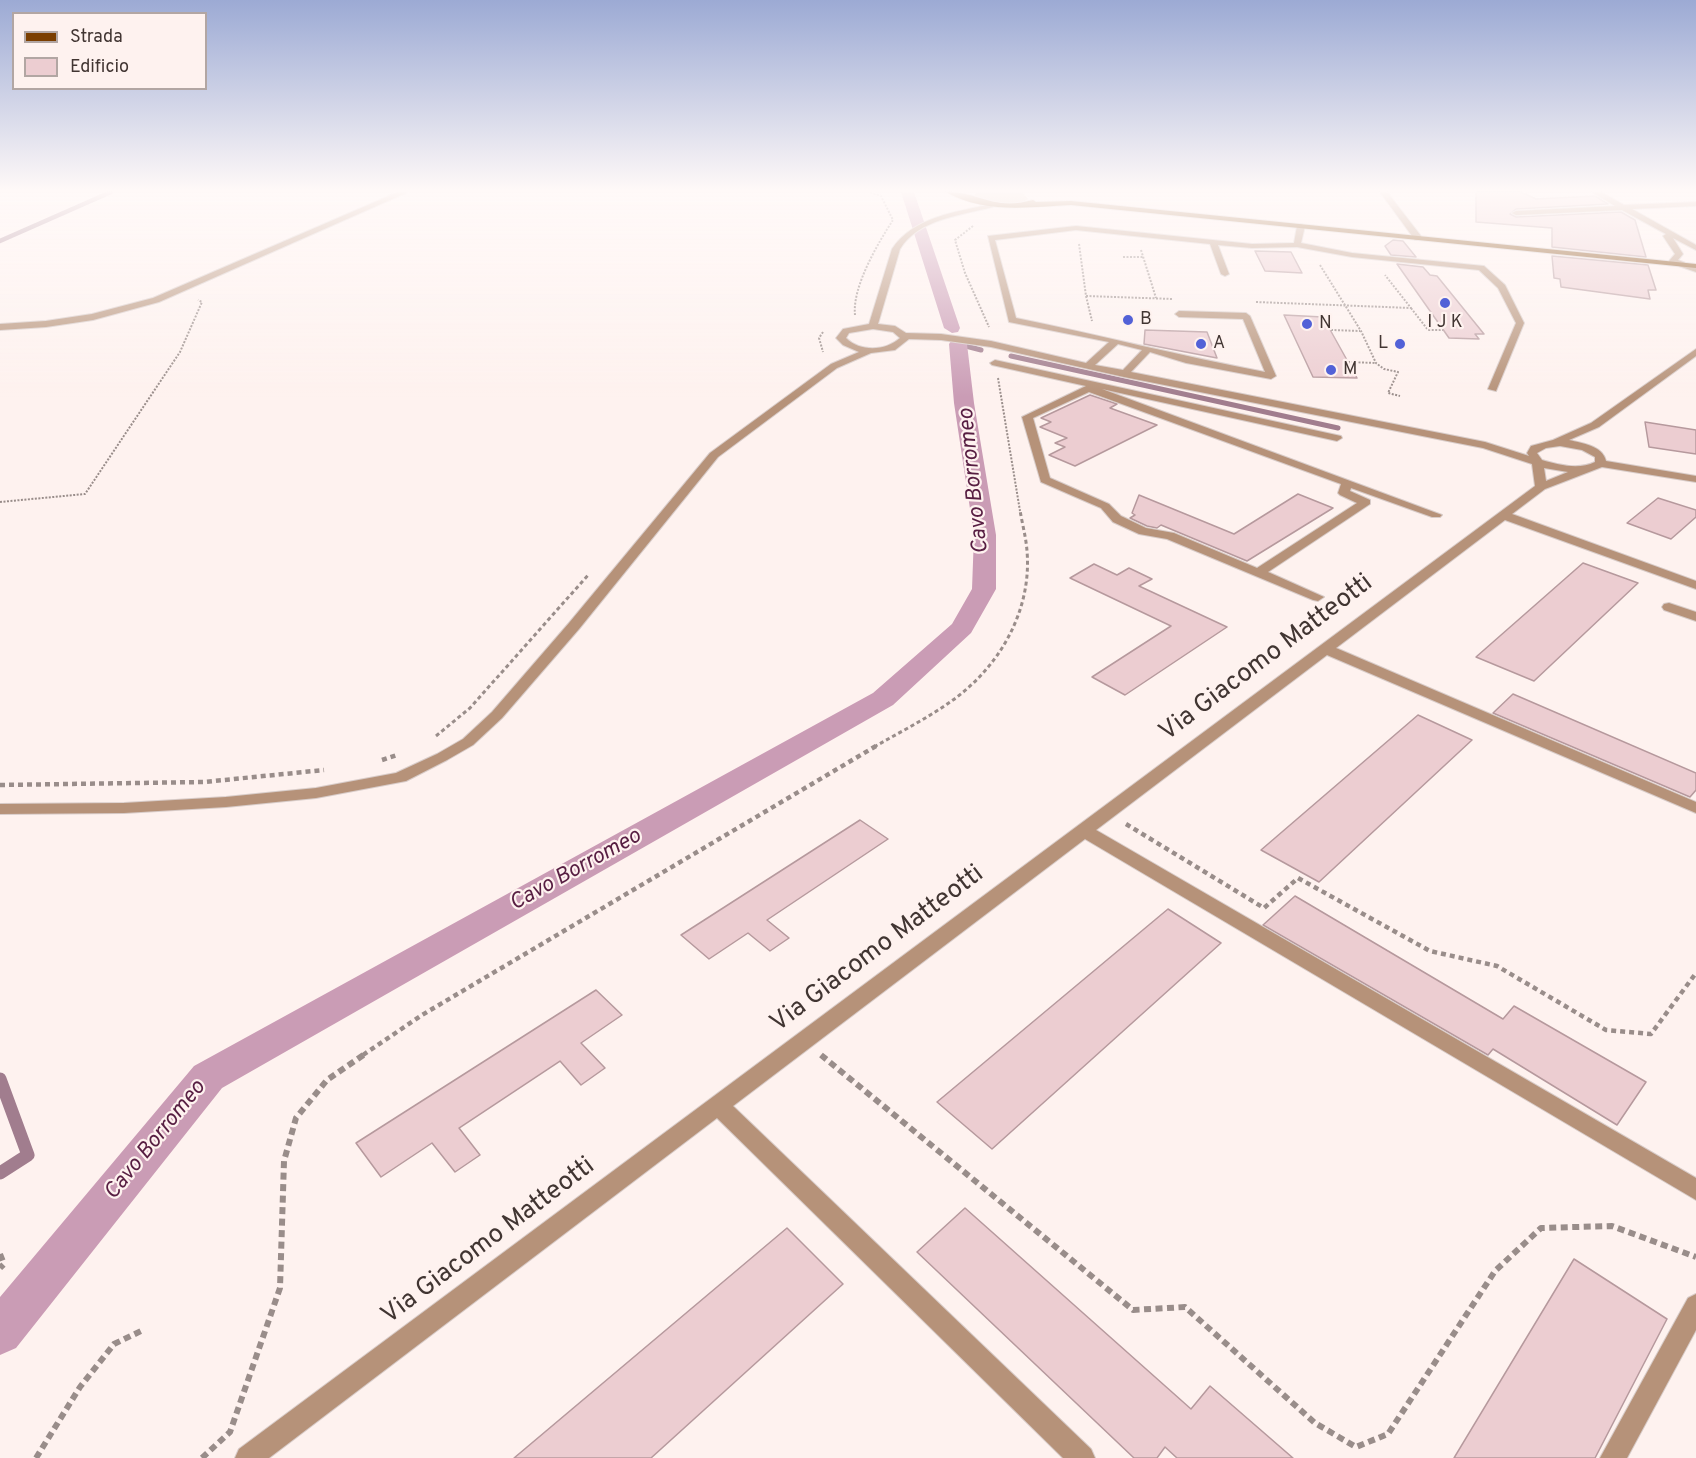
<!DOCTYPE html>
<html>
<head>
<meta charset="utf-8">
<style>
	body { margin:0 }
	#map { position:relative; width:1696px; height:1458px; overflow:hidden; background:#fef2ef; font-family:Overpass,sans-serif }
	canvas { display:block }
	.legend { position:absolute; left:12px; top:12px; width:195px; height:78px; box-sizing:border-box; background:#fef2ef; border:2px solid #b2a6a3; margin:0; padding:8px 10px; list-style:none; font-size:18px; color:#413532 }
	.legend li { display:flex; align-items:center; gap:12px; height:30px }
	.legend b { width:30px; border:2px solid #b2a6a3 }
</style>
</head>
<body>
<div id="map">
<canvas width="1696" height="1458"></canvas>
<ul class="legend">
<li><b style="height:8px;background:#7b3e00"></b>Strada</li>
<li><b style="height:16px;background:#eccdd1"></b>Edificio</li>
</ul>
</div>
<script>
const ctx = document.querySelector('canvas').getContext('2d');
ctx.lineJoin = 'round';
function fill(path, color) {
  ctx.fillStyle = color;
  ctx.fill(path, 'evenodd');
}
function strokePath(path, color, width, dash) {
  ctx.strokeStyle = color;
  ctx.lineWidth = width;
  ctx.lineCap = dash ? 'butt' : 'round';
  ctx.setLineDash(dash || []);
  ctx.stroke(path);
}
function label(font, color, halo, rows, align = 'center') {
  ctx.font = font + ' Overpass,sans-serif';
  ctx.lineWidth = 4.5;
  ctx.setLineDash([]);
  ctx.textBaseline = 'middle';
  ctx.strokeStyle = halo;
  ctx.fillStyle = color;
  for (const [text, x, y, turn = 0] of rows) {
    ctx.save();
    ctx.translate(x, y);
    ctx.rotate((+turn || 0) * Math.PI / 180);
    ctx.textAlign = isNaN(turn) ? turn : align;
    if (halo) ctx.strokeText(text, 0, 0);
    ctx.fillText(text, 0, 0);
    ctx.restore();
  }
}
fill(new Path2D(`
	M977 192H1022L1028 199C1012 209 992 202 975 198L974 195Z`), '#d8c8ae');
strokePath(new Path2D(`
	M0 241 111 192`), '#a17d8e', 4.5);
strokePath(new Path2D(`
	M958 344 981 350
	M1011 356 1338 428`), '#a17d8e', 5);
strokePath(new Path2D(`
	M0 1079 28 1155 0 1173`), '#a17d8e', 13);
fill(new Path2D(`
	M901 192H914L960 328 958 332 952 333 944 328Z
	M958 339 964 340 967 344 974 403 996 535V589L971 633 893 705 222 1088 16 1348 0 1355V1297L194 1066 873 693 952 624 972 589 974 535 954 403 949 344 952 340Z`), '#ca9cb5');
const building = new Path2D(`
	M1476 192H1521L1536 199 1595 196 1608 204 1516 209 1510 214 1516 217 1621 212 1635 220 1646 257 1552 247V228L1476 222Z
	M1393 240 1403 241 1416 257 1391 255 1385 246Z
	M1255 251 1291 252 1302 273 1265 271Z
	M1552 256 1648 265 1656 290H1648L1650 299 1561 287 1560 279 1554 278Z
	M1397 264 1423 267 1430 275 1437 276 1484 334H1475L1479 339 1449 338Z
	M1284 315 1323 317 1357 378 1313 377Z
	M1145 330 1207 332 1217 358 1144 344Z
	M1090 395 1117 404 1110 408 1157 425 1075 466 1049 455 1065 447 1055 443 1067 438 1040 427 1051 422 1041 418Z
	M1645 422 1696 430V454L1649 447Z
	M1298 494 1333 508 1247 561 1161 525 1157 528 1147 526 1130 518 1135 515 1132 513 1139 495 1234 534Z
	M1658 498 1696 510V517L1671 539 1627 523Z
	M1583 563 1638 583 1534 681 1476 657Z
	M1094 564 1117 575 1129 568 1152 579 1139 586 1227 627 1125 695 1092 677 1171 626 1070 578Z
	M1513 694 1696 773V790L1690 797 1493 713Z
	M1418 715 1472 740 1319 882 1261 850Z
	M860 820 888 839 767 920 789 938 770 951 748 933 709 959 681 935Z
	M1295 896 1503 1019 1514 1006 1646 1082 1617 1125 1493 1049 1488 1055 1263 925Z
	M1168 909 1221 943 992 1149 937 1102Z
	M596 990 622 1015 581 1043 605 1068 581 1085 560 1061 459 1128 480 1155 455 1172 432 1143 381 1177 356 1143Z
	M965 1208 1191 1409 1210 1386 1293 1458H1177L1165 1447 1157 1458H1134L917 1252Z
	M787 1228 843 1284 651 1458H514Z
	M1574 1259 1667 1319 1595 1458H1454Z`);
fill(building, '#eccdd1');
strokePath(building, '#b6999d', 1.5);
const minor = new Path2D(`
	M398 192H408L159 302 93 320 46 327 0 330V324L46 321 92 314 153 298Z
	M1380 192H1387L1421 236V240H1415Z
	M1592 192H1601L1624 205 1696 202V206L1632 209 1696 245V250L1673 238 1683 254 1678 260 1696 267V272L1670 263 1669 261 1675 254 1663 236 1666 234 1622 210 1516 215 1512 213 1516 211 1615 206Z
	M991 204 993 207C962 215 918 219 900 249L878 324 895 326 906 333 941 334 991 341 1086 363 1109 342 1009 322 988 236 1076 226 1252 244 1294 243 1297 226 1301 224 1305 226 1301 243 1352 253 1484 266 1505 285 1524 323 1496 391 1488 389 1516 323 1498 288 1479 270 1352 257 1297 247 1252 248 1218 245 1229 274 1225 276 1221 274 1210 244 1076 230 995 240 1016 318C1099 335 1181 356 1265 372L1243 319 1179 317 1175 314 1179 311 1246 313 1250 316 1276 376 1271 379 1186 363 1150 352 1131 372 1485 442 1529 456 1527 453 1531 446 1553 440 1591 423 1696 349V356L1599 427 1569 440C1582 443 1603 446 1606 461L1696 476V482L1602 467 1545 489 1512 514 1696 581V589L1505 520 1336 648 1696 802V813L1327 655 1096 830 1696 1178V1200L1085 839 733 1106 1091 1449 1095 1458H1063L717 1118 269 1458H235L239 1449 1535 486 1532 464 1483 448 1124 377 991 347 941 340 909 339 895 350 871 353 837 368 718 457 579 629 502 718 473 745 447 760 406 781 316 798 226 807 124 813 0 814V804L124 803 226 797 316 788 396 773 437 754 463 739 492 712 569 623 710 453 831 364 859 352 843 345 836 338 843 329 869 324 892 249C913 217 956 212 991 204ZM873 329 893 332 900 338C886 351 860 352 846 338L849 333ZM1118 344 1142 350 1123 370 1095 365ZM1560 446 1582 450 1595 457V462C1579 470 1559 465 1542 460L1537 453 1546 448ZM1544 468 1568 472 1546 481Z
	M995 360 1341 436 1342 438 1337 441 1102 389 1442 515 1440 517H1432L1351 488 1350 491 1370 500V504L1268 572 1324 597 1318 601 1313 600 1167 539 1139 534 1113 522 1101 508 1041 482 1022 417 1086 386 992 365 990 363ZM1089 392 1341 484 1338 493 1340 495 1357 503 1257 568 1174 533 1146 528 1121 516 1109 504 1050 478 1033 418Z
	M1669 603 1696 612V621L1664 610 1662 607 1664 604Z
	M1696 1294V1330L1627 1458H1600L1688 1298Z`);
const major = new Path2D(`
	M946 192C981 192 992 211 1033 200L1036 202 1071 201 1696 264V268L1071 205C1028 207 985 214 946 192Z`);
strokePath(minor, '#d8ccc9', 2);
strokePath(major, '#d8ccc9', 2);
strokePath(new Path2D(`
	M973 226 955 240 965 273 989 327
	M1079 244 1086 296 1173 299
	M1141 250 1156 298
	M1123 257H1143
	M1320 265 1361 331 1376 363 1384 369 1398 372 1388 393 1400 396
	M1086 296 1092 321
	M1256 302 1411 308 1385 275
	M1411 308 1428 330H1443
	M855 315C852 287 878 243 893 220L881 196 869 192
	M1331 330 1360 331
	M823 332 819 338 823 352
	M1348 362 1376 363
	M998 378 1020 511
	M0 502 85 494 180 352 202 302 198 300`), '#998d8a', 2, [2, 1.5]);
strokePath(new Path2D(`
	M436 736 470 708 589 574
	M874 747C900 732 928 718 953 700 1000 666 1032 610 1027 551 1026 537 1022 523 1020 510`), '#998d8a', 3, [4, 3]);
strokePath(new Path2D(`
	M382 760 397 755
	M0 785 204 782 324 770
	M1126 824 1264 908 1298 878 1430 951 1497 966 1606 1030 1651 1034 1696 973
	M363 1055 422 1015 876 746`), '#998d8a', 4.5, [5, 4]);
strokePath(new Path2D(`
	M821 1055 1133 1310 1185 1307 1315 1423 1356 1447 1388 1434 1495 1271 1541 1228 1612 1226 1696 1257
	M0 1254 4 1264 0 1268
	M36 1458 80 1387 114 1344 141 1331
	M202 1458 230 1432 280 1288 284 1161 296 1118 327 1080 365 1054`), '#998d8a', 6, [7, 4.5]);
fill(minor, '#b69279');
fill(major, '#7b3e00');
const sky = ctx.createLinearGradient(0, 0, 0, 397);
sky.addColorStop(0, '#9caad4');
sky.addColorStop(0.48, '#fff9f8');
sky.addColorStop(1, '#fff9f800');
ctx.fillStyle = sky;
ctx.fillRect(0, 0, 1696, 397);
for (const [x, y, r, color] of [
	[1445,303,6,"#5261d7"],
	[1128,320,6,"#5261d7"],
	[1307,324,6,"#5261d7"],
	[1201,344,6,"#5261d7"],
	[1400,344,6,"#5261d7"],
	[1331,370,6,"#5261d7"]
]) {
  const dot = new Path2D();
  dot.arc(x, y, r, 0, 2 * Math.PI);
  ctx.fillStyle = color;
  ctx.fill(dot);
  strokePath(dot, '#fef2ef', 2);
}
label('18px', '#413532', '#fef2ef', [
	["B",1140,320],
	["I J K",1445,323,"center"],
	["N",1319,324],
	["A",1213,344],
	["L",1388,344,"right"],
	["M",1343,370]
], 'left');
label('italic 22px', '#571e42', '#fef2ef', [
	["Cavo Borromeo",975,481,-96],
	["Cavo Borromeo",576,871,-29],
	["Cavo Borromeo",156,1141,-51]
]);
label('26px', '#413532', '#fef2ef', [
	["Via Giacomo Matteotti",1267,659,-37],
	["Via Giacomo Matteotti",878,950,-37],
	["Via Giacomo Matteotti",489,1242,-37]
]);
</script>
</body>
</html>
